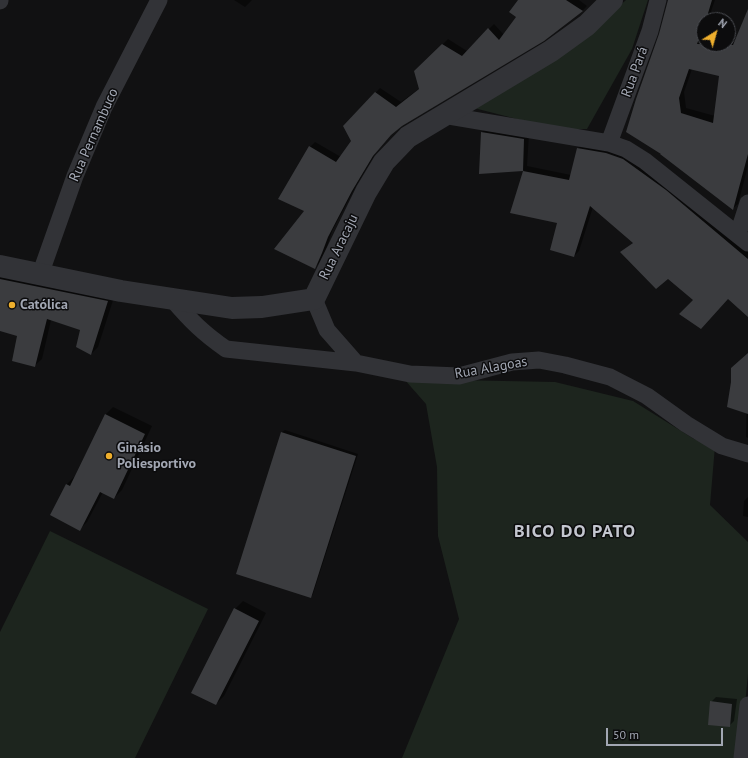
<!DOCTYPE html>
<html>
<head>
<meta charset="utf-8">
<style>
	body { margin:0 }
	#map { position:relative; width:748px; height:758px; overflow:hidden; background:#111112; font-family:"PT Sans",sans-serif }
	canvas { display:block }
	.north { position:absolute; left:696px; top:12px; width:40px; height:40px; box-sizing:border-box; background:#0c0c0d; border:1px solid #484a4f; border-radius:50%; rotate:37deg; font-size:11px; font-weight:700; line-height:16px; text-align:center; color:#a2a7b3 }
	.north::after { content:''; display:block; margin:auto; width:14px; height:18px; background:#eeaf2d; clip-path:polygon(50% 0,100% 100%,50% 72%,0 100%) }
	.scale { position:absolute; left:606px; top:728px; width:117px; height:18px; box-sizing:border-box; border:2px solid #a2a7b3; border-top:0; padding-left:5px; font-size:12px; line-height:14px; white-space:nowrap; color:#a2a7b3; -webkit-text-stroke:3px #0c0c0d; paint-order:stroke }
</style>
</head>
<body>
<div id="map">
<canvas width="748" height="758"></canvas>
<div class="north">N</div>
<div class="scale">50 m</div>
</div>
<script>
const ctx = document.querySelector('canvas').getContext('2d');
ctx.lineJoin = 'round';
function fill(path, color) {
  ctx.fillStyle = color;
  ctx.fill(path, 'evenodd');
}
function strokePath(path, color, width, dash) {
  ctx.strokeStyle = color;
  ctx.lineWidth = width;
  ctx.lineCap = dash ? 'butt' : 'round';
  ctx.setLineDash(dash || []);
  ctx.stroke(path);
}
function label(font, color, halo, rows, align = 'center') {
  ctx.font = font + ' "PT Sans",sans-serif';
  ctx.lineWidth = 3;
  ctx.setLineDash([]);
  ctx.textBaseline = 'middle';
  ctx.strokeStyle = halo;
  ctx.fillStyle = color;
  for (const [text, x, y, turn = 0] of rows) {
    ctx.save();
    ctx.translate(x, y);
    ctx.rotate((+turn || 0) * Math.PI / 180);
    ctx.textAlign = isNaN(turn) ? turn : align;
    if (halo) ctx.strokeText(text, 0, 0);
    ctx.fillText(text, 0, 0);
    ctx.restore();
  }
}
fill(new Path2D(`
	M626 0H648L632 49 587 129H556L474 108 578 44Z
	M404 379 555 382 633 401 694 439 715 446 710 505 748 542V674L740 758H402L459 619 438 536 437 467 426 404Z
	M50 531 208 609 135 758H0V632Z`), '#1d251e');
fill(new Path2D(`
	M234 0H252L245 7Z
	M519 0H579L587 6 582 11 401 125 393 132 378 149 357 184 332 231 327 247 319 263 314 268 305 210 310 147 315 142 341 157 352 141 344 126 380 88 401 102 420 88 415 72 448 39 467 51 494 24 504 35 517 17Z
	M669 0H715L708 20H704V44H728V36L736 39 748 10V166L738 204 733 208 662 154 661 34ZM692 69 721 75 715 116 686 108 684 92Z
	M487 127 529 134 527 166 571 175 578 148 583 143 628 154 748 249V315L728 298 695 300 668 278 622 252 634 242 593 207 579 251 574 256 559 223 511 212 524 170 480 173 482 132Z
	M0 269 115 294 98 347 91 354 81 329 51 320 42 359 34 366 19 335 0 330Z
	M748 354V438L746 437Z
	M113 407 152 426 122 490 114 498 103 492 87 522 79 530 51 515 67 484 75 476 105 415Z
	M285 430 358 454 313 594 311 597 238 573 282 432Z
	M748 497V517L743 516 744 501Z
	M243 601 266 613 224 696 216 704 235 609Z
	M716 697 737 699 734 721 729 726 711 702Z`), '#0007');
fill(new Path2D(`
	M518 0H566L583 11 544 41 402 126 391 135 373 156 352 191 328 237 322 253 315 269 274 249 304 211 278 199 309 146 336 162 351 141 343 126 375 92 396 107 419 89 414 71 442 44 462 56 488 28 499 40 516 17 509 12Z
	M668 0H712L706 20H704V25L697 44 733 45 748 9V154L733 210 660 154H661L626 132 636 99 659 34ZM689 69 719 76 713 123 681 113 679 98Z
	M481 132 524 139 523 171 479 174Z
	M577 148 606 153 623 159 666 190 748 259V317L728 299 701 329 679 314 693 300 668 279 656 289 620 252 633 243 590 206 574 257 550 250 557 223 510 213 523 171 569 180Z
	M0 279 108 301 91 355 76 347 80 330 47 319 35 367 12 361 17 336 0 331Z
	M748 353V414L727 407 731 382V368Z
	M105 414 145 434 114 499 100 492 80 531 50 515 66 484 70 486Z
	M281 432 356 456 311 598 236 574Z
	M234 608 259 621 216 705 191 693Z
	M710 701 732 704 730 727 708 725Z`), '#3b3c3f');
strokePath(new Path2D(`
	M0 1V0
	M443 115 609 143 626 149 645 161 748 243
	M609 143 650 31 658 0
	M738 234 748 203
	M40 275 75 176 104 107 159 0
	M314 299 327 330 356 363
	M173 300C191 321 203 333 226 349L356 363 410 374 459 376 512 362 539 360 565 365 610 377 647 396 686 424 722 446 748 454
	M742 758 748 705`), '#323337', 17);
strokePath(new Path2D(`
	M0 266 121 291 232 308 262 307 314 299 366 192 384 162 408 137 551 51 587 25 612 0`), '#323337', 22);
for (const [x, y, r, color] of [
	[12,305,4,"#eeaf2d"],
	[109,456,4,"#eeaf2d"]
]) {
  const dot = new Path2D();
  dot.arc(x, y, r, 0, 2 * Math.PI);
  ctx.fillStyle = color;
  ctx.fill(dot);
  strokePath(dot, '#0c0c0d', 1.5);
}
label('14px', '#a2a7b3', '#0c0c0d', [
	["Rua Pará",635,72,-70],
	["Rua Pernambuco",94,135,-66],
	["Rua Aracaju",339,247,-64],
	["Rua Alagoas",491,368,-10]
]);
label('bold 14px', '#a2a7b3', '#0c0c0d', [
	["Católica",20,305],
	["Ginásio",117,448],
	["Poliesportivo",117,464]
], 'left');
ctx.letterSpacing = '1px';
label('bold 18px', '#c3c6cf', '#0c0c0d', [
	["BICO DO PATO",575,532]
]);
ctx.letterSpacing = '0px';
</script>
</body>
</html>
